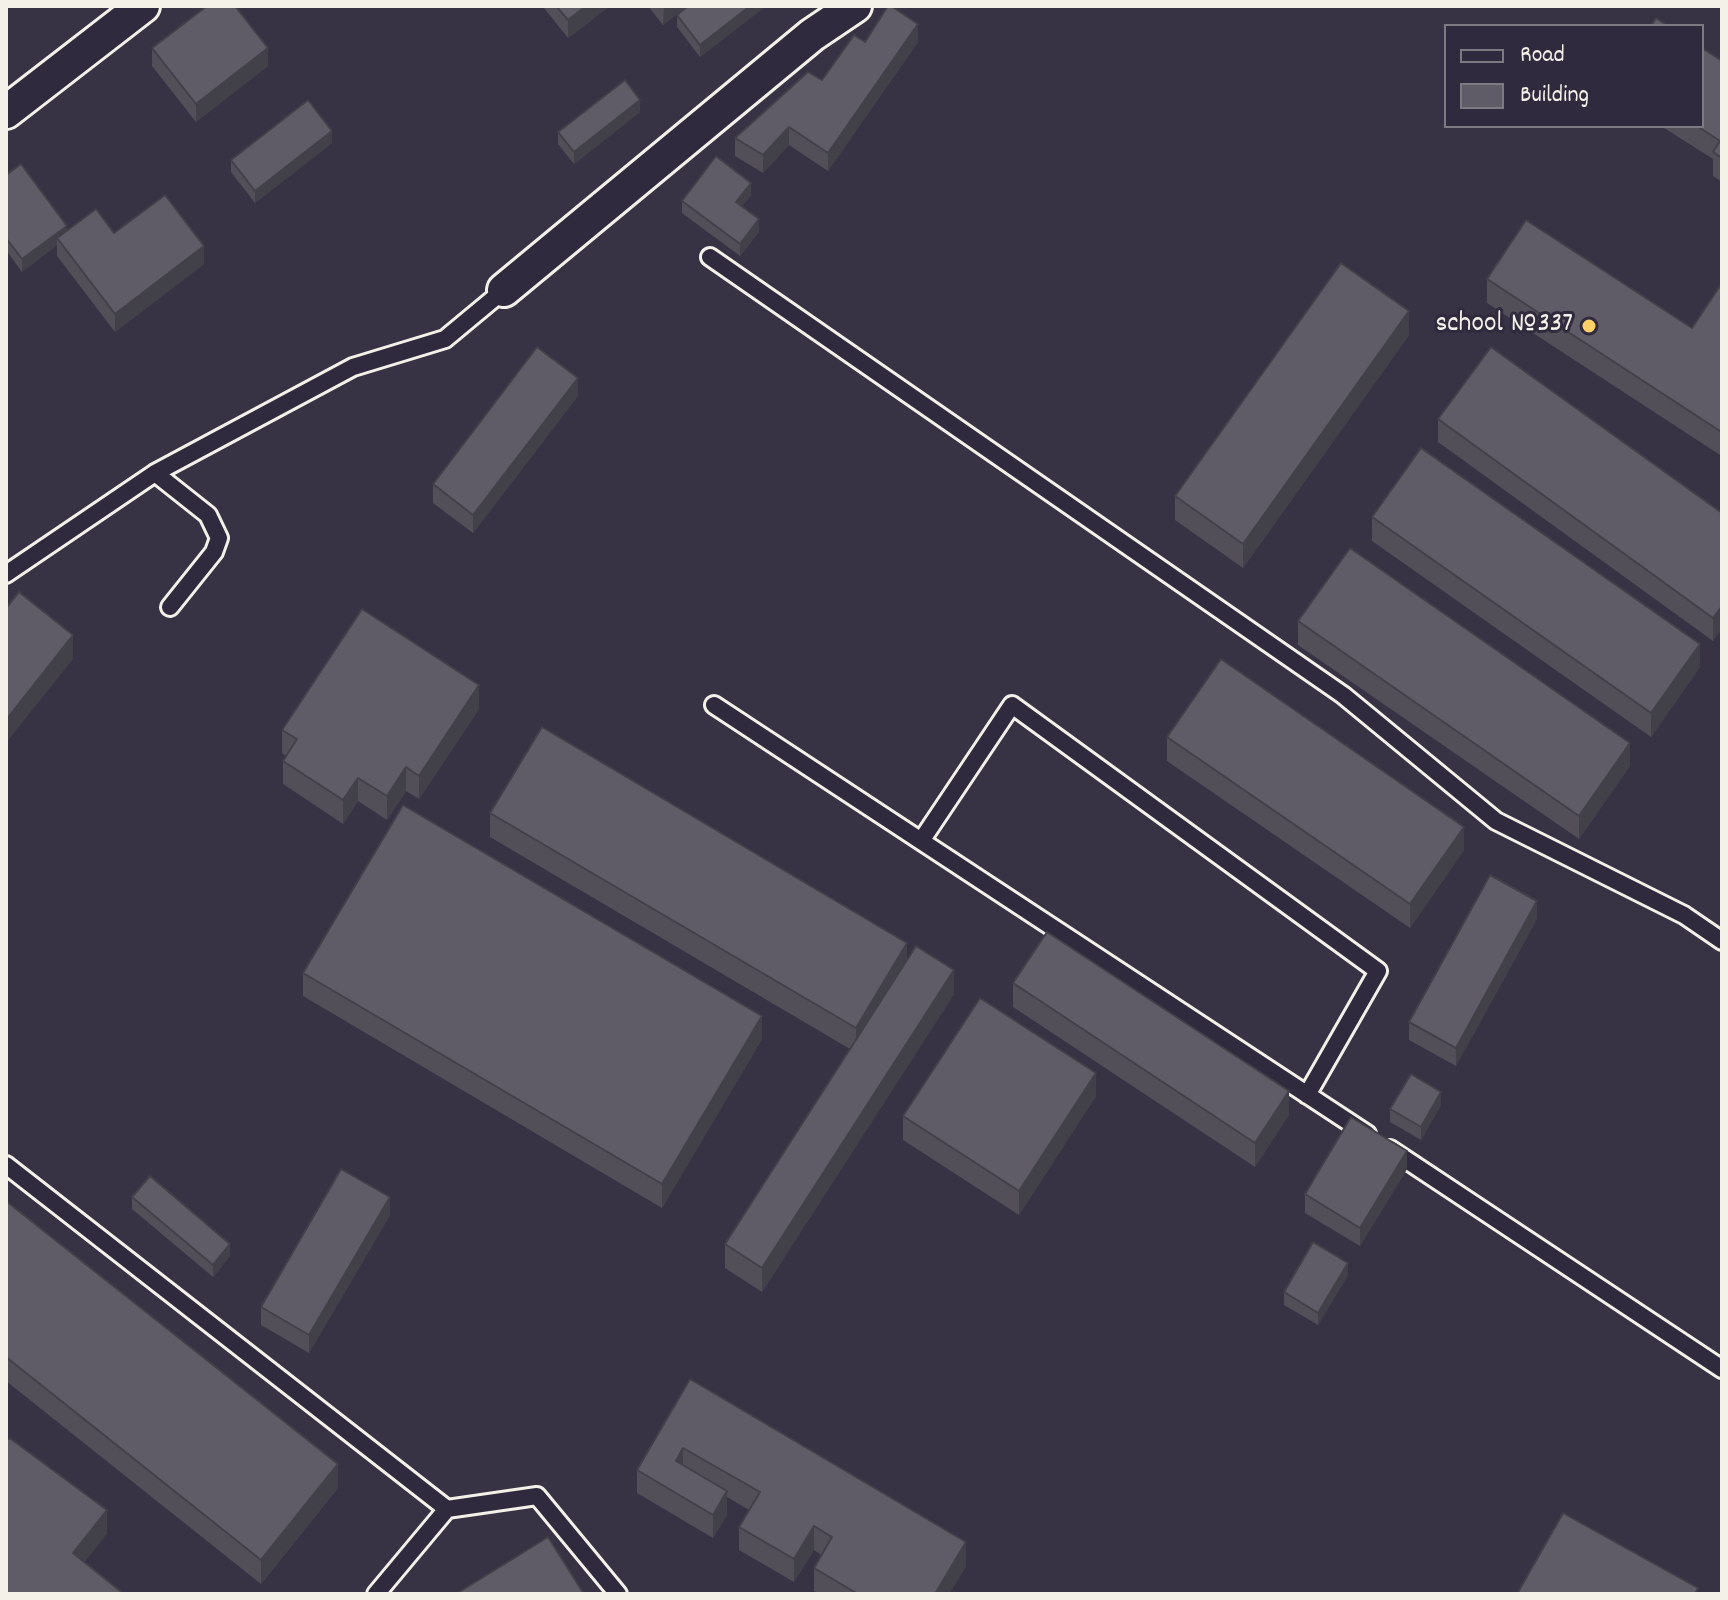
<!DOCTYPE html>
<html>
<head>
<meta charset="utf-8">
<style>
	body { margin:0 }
	#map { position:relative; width:1728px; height:1600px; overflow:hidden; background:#373244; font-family:Dekko,sans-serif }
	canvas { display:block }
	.frame { position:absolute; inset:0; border:8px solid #f4f1e8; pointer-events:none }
	.legend { position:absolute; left:1444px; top:24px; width:260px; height:104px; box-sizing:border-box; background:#2f2a3d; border:2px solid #7e7a81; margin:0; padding:10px 14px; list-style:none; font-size:24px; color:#f4f1e8 }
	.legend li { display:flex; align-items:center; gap:16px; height:40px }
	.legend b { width:40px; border:2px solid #7e7a81 }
</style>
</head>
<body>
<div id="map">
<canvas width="1728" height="1600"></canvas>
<div class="frame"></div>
<ul class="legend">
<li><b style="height:10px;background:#2f2a3d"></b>Road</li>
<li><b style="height:22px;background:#5f5c67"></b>Building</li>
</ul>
</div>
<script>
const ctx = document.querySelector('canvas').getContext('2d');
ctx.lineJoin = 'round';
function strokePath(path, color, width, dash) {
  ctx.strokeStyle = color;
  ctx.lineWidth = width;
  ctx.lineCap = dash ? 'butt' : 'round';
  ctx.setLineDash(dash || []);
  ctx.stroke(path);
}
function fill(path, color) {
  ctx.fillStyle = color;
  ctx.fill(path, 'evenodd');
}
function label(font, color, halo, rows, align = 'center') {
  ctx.font = font + ' Dekko,sans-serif';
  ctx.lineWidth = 6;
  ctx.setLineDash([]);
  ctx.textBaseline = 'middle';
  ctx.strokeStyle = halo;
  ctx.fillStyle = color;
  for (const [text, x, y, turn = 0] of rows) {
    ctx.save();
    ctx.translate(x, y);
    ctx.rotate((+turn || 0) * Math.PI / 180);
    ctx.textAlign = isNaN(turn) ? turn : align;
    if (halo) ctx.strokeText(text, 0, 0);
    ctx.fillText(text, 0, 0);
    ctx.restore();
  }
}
const lane = new Path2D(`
	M710 257 1343 695 1496 821 1684 915 1722 941
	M155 473 208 515 219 538 214 552 170 607
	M6 574 155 473 353 367 445 339 504 290
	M714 705 1367 1134
	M921 841 1012 705 1378 971 1307 1095
	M1390 1149 1722 1369
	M6 1165 447 1509
	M376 1594 447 1509 537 1496 618 1594`);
const street = new Path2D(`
	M6 112 143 6
	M504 290 812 35 855 6`);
strokePath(lane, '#f4f1e8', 22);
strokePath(street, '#f4f1e8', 38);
strokePath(lane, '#2f2a3d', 16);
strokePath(street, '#2f2a3d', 32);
fill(new Path2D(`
	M544 6H610L568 38 544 8Z
	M648 6H687L663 25Z
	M766 6 700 57 677 27V15Z
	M865 42H918L828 171 789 145 763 173 735 156V138L822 80Z
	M152 48 268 66 196 122 152 66Z
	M1722 61V182L1713 176V159L1661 126H1702Z
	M640 112 574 164 558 144V132Z
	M332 143 255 203 231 172V160Z
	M6 175 67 231 114 233 204 264 115 332 57 256V245L22 272 6 250Z
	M751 195 742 206 759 232 740 256 682 213V201Z
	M1487 279 1692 328 1722 283 1720 455 1487 303Z
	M1409 335 1243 568 1175 520V496Z
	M578 396 473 533 433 503V484Z
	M1438 419 1722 513 1713 641 1438 442Z
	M1372 517 1700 667 1651 737 1372 541Z
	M1298 621 1630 766 1579 839 1298 645Z
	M479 709 419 799 406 791 387 820 358 801 343 824 283 784V761L286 756 282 753V730Z
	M1167 737 1464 850 1410 928 1167 761Z
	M490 813 907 960 954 994 762 1292 725 1268V1244L850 1049 490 837Z
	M1537 919 1456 1066 1409 1040V1022Z
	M303 973 762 1039 662 1208 303 996Z
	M1013 983 1289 1115 1255 1167 1013 1007Z
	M1096 1096 1019 1215 903 1140V1116Z
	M1441 1105 1421 1140 1390 1122V1109Z
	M1407 1169 1360 1246 1305 1213V1194Z
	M132 1197 230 1256 213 1277 132 1209Z
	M6 1201 338 1488 261 1584 6 1381Z
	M390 1215 309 1353 261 1325V1307Z
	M1348 1275 1318 1325 1284 1305V1292Z
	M690 1379 966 1566 949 1594H818L814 1591V1568L821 1555 814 1550 794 1582 739 1550V1527L749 1510 727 1497V1515L713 1538 637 1493V1470Z`), '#524f59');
fill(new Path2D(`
	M586 6H610L568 38V20Z
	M664 6H687L663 25Z
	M750 6H766L700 57V45Z
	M918 24V42L828 171V153Z
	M268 48V66L196 122V104Z
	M640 100V112L574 164V152Z
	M789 127V145L763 173V155Z
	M332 131V143L255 203V191Z
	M751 183V195L736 214V202Z
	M759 219V232L740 256V244Z
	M67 226V238H57V245L22 272V259Z
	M204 246V264L115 332V314Z
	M1409 311V335L1243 568V544Z
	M578 378V396L473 533V515Z
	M1722 428V451L1720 455V431Z
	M1722 606V629L1713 641V618Z
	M73 635V659L6 743V720Z
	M1700 644V667L1651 737V713Z
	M479 685V709L419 799V776Z
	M1630 743V766L1579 839V816Z
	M406 767V791L387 820V796Z
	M358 778V801L343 824V800Z
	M1464 827V850L1410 928V904Z
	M1537 901V919L1456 1066V1048Z
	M907 943V966L856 1052V1028Z
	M954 970V994L762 1292V1268Z
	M762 1016V1039L662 1208V1184Z
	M1096 1073V1096L1019 1215V1191Z
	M1289 1091V1115L1255 1167V1143Z
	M1441 1092V1105L1421 1140V1127Z
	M1407 1151V1169L1360 1246V1228Z
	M390 1197V1215L309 1353V1335Z
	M230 1244V1256L213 1277V1265Z
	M1348 1263V1275L1318 1325V1313Z
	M683 1448V1471L676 1461Z
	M338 1464V1488L261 1584V1560Z
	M727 1491V1515L713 1538V1515Z
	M107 1510V1534L73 1577V1553Z
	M814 1526V1550L794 1582V1559Z
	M966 1542V1566L949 1594H935Z`), '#424048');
const building = new Path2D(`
	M207 6H235L268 48 196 104 152 48Z
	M556 6H586L568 20Z
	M688 6H750L700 45 677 15Z
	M888 6H891L918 24 828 153 789 127 763 155 735 138 808 72 822 80 854 35 865 42Z
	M1656 18 1668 26H1651Z
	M1702 48 1722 61V158L1713 152 1720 141 1697 126H1702Z
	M625 80 640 100 574 152 558 132Z
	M308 100 332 131 255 191 231 160Z
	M716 156 751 183 736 202 759 219 740 244 682 201Z
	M21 164 67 226 22 259 6 238V175Z
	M165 195 204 246 115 314 57 238 96 209 114 233Z
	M1526 220 1692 328 1722 283V428L1720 431 1487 279Z
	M1341 263 1409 311 1243 544 1175 496Z
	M537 347 578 378 473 515 433 484Z
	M1491 347 1722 513V606L1713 618 1438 419Z
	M1421 448 1700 644 1651 713 1372 517Z
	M1350 548 1630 743 1579 816 1298 621Z
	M19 592 73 635 6 720V608Z
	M362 609 479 685 419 776 406 767 387 796 358 778 343 800 283 761 297 739 282 730Z
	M1221 659 1464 827 1410 904 1167 737Z
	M542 727 907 943 856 1028 490 813Z
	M403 805 762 1016 662 1184 303 973Z
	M1490 875 1537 901 1456 1048 1409 1022Z
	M1047 932 1289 1091 1255 1143 1013 983Z
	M916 946 954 970 762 1268 725 1244Z
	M980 998 1096 1073 1019 1191 903 1116Z
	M1411 1074 1441 1092 1421 1127 1390 1109Z
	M1351 1117 1407 1151 1360 1228 1305 1194Z
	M341 1169 390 1197 309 1335 261 1307Z
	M150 1176 230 1244 213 1265 132 1197Z
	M6 1201 338 1464 261 1560 6 1357Z
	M1313 1242 1348 1263 1318 1313 1284 1292Z
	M690 1379 966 1542 935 1594H858L814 1568 832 1537 814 1526 794 1559 739 1527 760 1492 683 1448 676 1461 727 1491 713 1515 637 1470Z
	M6 1439H11L107 1510 73 1553 124 1594H6Z
	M1563 1513 1698 1588 1695 1594H1517Z
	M548 1537 584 1594H456Z`);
fill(building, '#5f5c67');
strokePath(building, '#424048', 2);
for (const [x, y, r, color] of [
	[1589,326,8,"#ffd166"]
]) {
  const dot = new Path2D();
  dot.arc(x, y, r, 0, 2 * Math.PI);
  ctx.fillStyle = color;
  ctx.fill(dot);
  strokePath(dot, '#2f2a3d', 3);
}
label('28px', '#f4f1e8', '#2f2a3d', [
	["school №337",1573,326]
], 'right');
</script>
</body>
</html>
